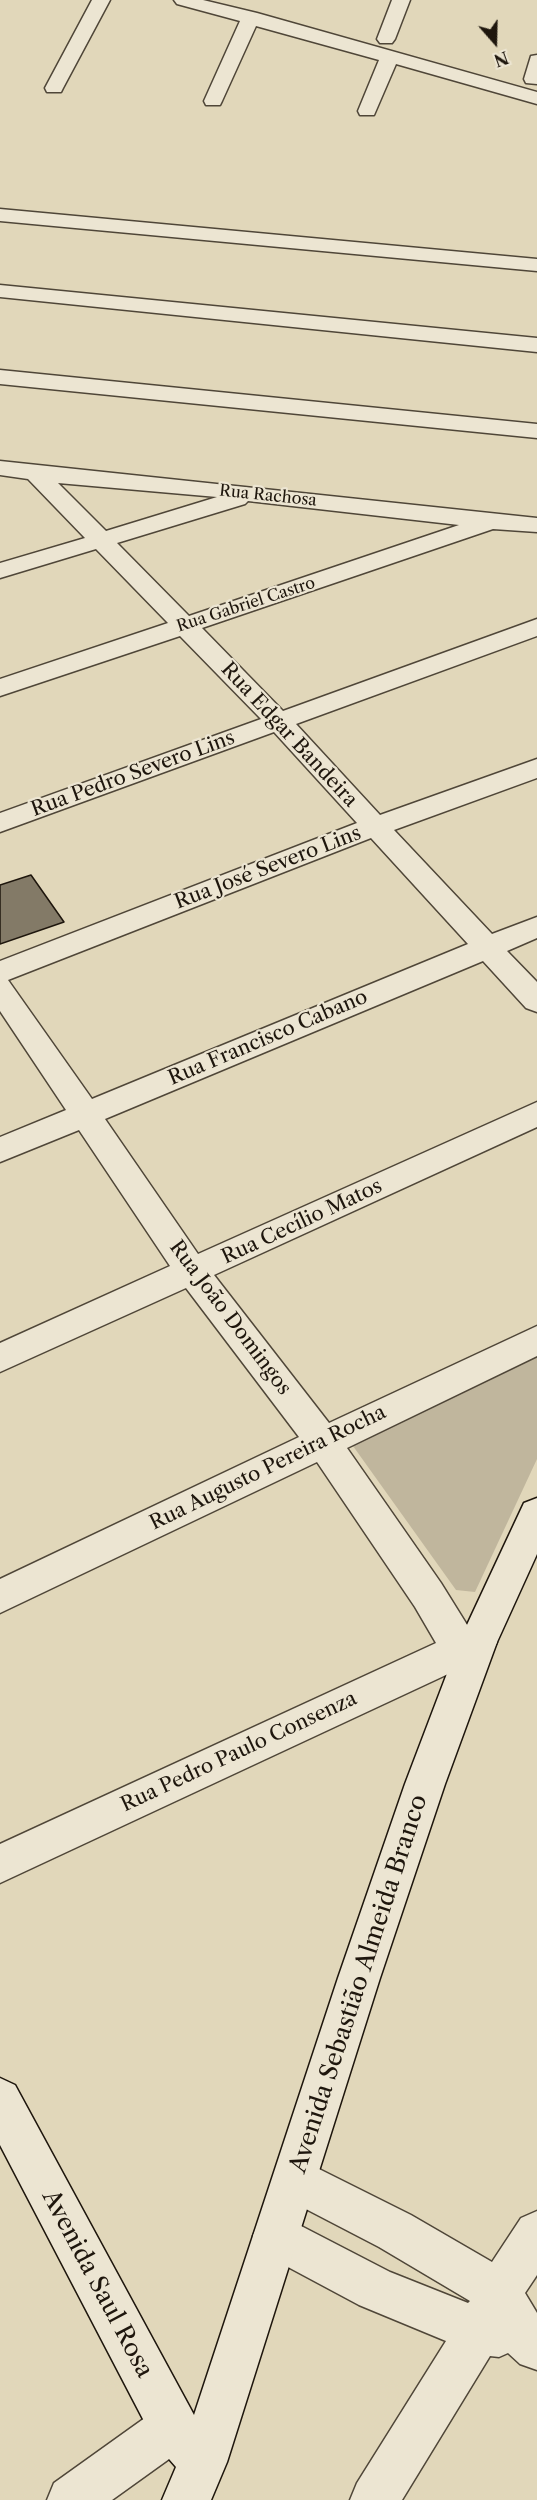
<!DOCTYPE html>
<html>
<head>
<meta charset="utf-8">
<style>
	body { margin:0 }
	#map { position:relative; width:537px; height:2500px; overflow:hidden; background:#e1d7ba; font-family:"Libre Caslon Text",serif }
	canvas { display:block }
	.north { position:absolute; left:465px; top:12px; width:60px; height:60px; -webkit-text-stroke:4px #ece5d2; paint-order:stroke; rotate:160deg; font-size:16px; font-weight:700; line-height:24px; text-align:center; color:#1e160d }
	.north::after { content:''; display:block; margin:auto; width:21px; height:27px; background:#1e160d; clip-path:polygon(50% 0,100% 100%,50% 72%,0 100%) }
</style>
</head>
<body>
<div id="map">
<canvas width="537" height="2500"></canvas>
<div class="north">N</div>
</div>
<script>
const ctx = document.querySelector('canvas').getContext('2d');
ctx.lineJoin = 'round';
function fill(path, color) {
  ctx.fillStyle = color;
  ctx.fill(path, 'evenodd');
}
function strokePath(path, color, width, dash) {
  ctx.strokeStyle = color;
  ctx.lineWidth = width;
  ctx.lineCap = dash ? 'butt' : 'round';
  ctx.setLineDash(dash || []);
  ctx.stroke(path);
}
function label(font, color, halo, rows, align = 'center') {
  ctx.font = font + ' "Libre Caslon Text",serif';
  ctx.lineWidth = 4.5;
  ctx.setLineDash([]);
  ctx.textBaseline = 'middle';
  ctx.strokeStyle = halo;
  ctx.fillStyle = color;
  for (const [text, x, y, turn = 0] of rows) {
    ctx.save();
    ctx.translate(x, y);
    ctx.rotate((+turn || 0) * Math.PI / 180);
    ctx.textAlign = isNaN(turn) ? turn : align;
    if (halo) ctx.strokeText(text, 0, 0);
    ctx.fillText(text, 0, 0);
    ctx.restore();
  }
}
fill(new Path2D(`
	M537 1355V1459L475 1592 456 1590 353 1446Z`), '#c0b69d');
const building = new Path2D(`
	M31 875 64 922 0 944V885Z`);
fill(building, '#837a67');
strokePath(building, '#1e160d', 1.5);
const street = new Path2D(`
	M92 0H110L63 88 61 92H47L45 88Z
	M174 0H203L257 13 537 92V104L396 64 374 115H360L358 111 379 60 256 26 222 101 220 105H206L204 101 240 21 177 4Z
	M392 0H410L395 39 392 43H380L377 39Z
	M537 55V84L526 83 524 79 531 56Z
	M0 209 537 259V271L0 221Z
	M0 285 537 338V352L0 297Z
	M0 370 537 424V438L0 384Z
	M0 461 537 518V532L493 529 202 628 283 711 537 619V636L296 724 380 815 537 759V778L394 830 492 934 537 917V938L507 951 537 982V1012L526 1008 483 961 105 1119 198 1254 537 1102V1127L214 1275 329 1423 537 1326V1356L347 1448 441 1583 469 1628 478 1625 491 1630 497 1642 491 1654 0 1883V1844L436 1643 415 1607 317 1462 0 1613V1579L299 1437 186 1288 0 1372V1343L170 1266 79 1130 0 1162V1137L66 1110 0 1011V961L357 823 274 732 0 832V813L261 719 180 636 0 696V679L168 623 96 549 0 578V563L85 538 28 479 0 475ZM58 483 217 497 106 531ZM248 501 459 525 189 616 117 543 245 504ZM371 838 468 944 92 1099 8 980Z
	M295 2157 411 2215 492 2262 521 2218 537 2211V2275L525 2293 537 2313V2370L520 2364 508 2353 499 2357 490 2356 402 2500H350L357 2483 446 2341 359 2305 260 2252 253 2236 260 2220 276 2213 390 2272 468 2303 470 2301 379 2247 279 2195 273 2179 279 2163Z
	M173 2403 190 2410 197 2427 190 2444 112 2500H47L54 2483 156 2410Z`);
const secondary = new Path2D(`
	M537 1498V1554L497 1642 445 1784 380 1978 227 2462 211 2500H162L176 2467 156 2444 0 2145V2078L15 2085 194 2415 338 1978 405 1784 459 1642 524 1503Z`);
strokePath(street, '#4f4638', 3);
strokePath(secondary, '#1e160d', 3);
fill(street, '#ece5d2');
fill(secondary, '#ece5d2');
label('16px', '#1e160d', '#ece5d2', [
	["Rua Rachosa",268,496,6],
	["Rua Gabriel Castro",246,605,-18]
]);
label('20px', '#1e160d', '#ece5d2', [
	["Rua Edgar Bandeira",289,735,47],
	["Rua Pedro Severo Lins",133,774,-20],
	["Rua José Severo Lins",268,868,-21],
	["Rua Francisco Cabano",268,1038,-23],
	["Rua Cecílio Matos",302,1222,-25],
	["Rua João Domingos",230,1318,53],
	["Rua Augusto Pereira Rocha",268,1468,-26],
	["Rua Pedro Paulo Consenza",239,1752,-25]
]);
label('24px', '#1e160d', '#ece5d2', [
	["Avenida Sebastião Almeida Branco",359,1984,-72],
	["Avenida Saul Rosa",97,2284,62]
]);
</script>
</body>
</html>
